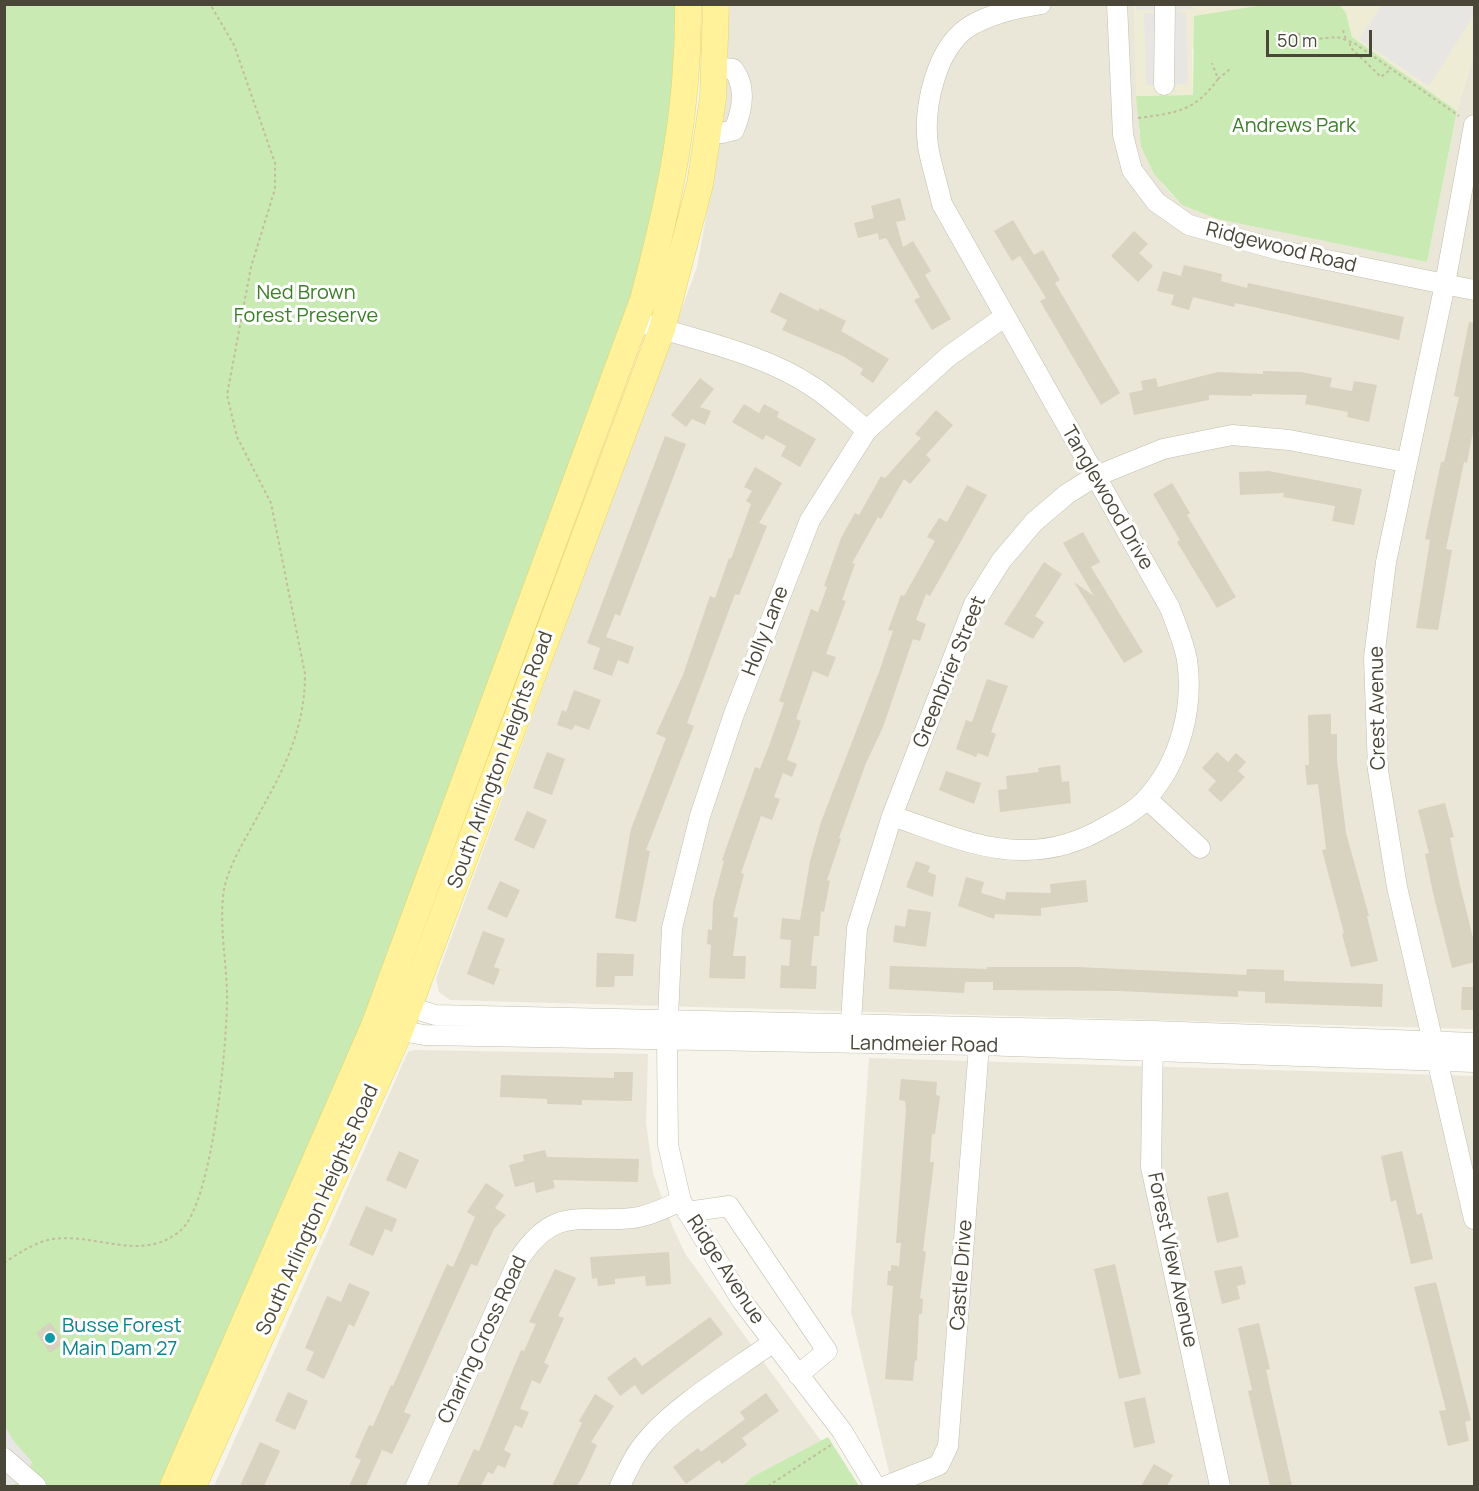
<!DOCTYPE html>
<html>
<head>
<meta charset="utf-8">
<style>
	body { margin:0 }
	#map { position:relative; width:1479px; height:1491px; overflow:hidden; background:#f6f4eb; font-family:Manrope,sans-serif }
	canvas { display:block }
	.frame { position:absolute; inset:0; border:6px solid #4a4638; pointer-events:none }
	.scale { position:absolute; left:1266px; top:30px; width:106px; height:27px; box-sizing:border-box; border:3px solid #4a4638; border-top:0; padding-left:8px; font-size:18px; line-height:21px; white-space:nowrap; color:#4a4638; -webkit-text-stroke:4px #fff; paint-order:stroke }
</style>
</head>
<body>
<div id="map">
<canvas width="1479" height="1491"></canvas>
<div class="frame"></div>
<div class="scale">50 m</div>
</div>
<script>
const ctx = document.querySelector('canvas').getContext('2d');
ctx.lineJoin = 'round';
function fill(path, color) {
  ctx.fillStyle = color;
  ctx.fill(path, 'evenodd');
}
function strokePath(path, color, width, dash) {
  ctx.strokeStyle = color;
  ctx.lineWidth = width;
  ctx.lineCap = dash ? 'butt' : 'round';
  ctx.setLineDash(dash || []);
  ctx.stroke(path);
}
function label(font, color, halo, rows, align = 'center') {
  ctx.font = font + ' Manrope,sans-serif';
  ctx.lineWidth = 6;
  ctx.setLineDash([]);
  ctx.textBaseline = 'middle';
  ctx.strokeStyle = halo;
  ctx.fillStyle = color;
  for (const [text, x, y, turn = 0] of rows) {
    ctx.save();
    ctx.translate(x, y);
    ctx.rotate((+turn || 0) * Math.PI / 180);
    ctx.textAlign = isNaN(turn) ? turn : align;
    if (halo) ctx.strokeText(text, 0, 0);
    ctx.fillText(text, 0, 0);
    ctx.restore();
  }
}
fill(new Path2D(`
	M730 5H1134L1139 133 1163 185 1182 205 1427 262 1457 111 1474 52V1029L450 1000 439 992 436 979 697 267 717 156Z
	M414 1050 648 1054 646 1122 653 1173 673 1228 686 1255 821 1441 752 1477 743 1486H214L408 1052Z
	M869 1058 1474 1076V1486H896L889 1472 851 1312Z`), '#eae7d9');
fill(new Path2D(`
	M1134 5H1270L1234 11 1192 50 1193 95 1136 96Z
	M1340 5H1474V52L1457 111 1352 37 1346 13Z`), '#efecd5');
fill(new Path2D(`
	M1270 4 1340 5 1346 13 1352 37 1457 111 1427 262 1218 219 1182 205 1154 174 1141 146 1136 96 1193 95 1194 16Z
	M5 5H688L676 162 507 668 173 1486H5Z
	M828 1437 859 1486H743L752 1477Z`), '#c9eab3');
fill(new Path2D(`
	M1137 5H1191L1193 9 1173 11 1186 13 1188 84H1177L1174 91H1159L1156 85H1146L1144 13H1157L1156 10H1137Z
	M1468 5 1474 9V15L1429 86 1359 39 1382 5Z
	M4 1424 13 1440 32 1462 27 1480 10 1486H5Z`), '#e7e6e2');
fill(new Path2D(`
	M900 198 906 220 896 222 903 247 913 241 931 271 925 275 951 319 932 330 914 300 920 297 886 238 879 240 878 233 858 238 854 223 874 218 871 206Z
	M1013 220 1034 255 1043 250 1060 280 1055 283 1120 393 1101 405 1040 301 1046 298 1020 256 1012 261 994 231Z
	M1134 231 1148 244 1139 253 1153 266 1138 282 1111 256Z
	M1184 265 1222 274 1221 281 1247 288 1248 283 1404 317 1399 340 1285 314 1235 303 1234 307 1193 297 1189 310 1171 305 1174 295 1157 291 1163 271 1181 276Z
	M780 292 818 311 820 308 846 321 841 331 889 359 873 383 860 374 863 369 843 356 782 330 787 320 770 312Z
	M1469 322 1474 323V427L1467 463 1464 462 1446 549 1452 550 1438 630 1416 628 1430 540 1425 539 1441 462H1444L1459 397 1454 396Z
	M1263 371 1301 372 1332 378 1330 387 1352 391 1354 381 1377 385 1369 422 1347 417 1348 412 1305 404 1307 395 1252 394V396L1209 395V400L1134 415 1129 393 1143 390 1141 381 1156 378 1158 387 1218 372 1263 374Z
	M700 378 714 389 700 407 711 411 705 425 692 419 686 427 671 415Z
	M744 404 759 413 764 404 779 412 777 417 816 439 800 467 781 456 786 446 766 435 763 440 732 422Z
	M936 410 953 425 926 455 931 460 910 484 904 479 881 519 878 517 852 563 855 564 842 600 846 601 826 654 836 657 828 677 813 671 796 719 801 721 787 760 797 764 792 777 783 773 774 797 780 799 772 820 761 816 741 873 744 874 733 917 738 918 733 956H746L745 979 709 978 711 945 707 944 708 929 712 930 713 902 724 861 722 860 755 767 760 769 770 743 784 703 779 701 811 609 818 612 827 587 824 586 841 538 855 513 859 515 881 476 885 478 921 438 915 434Z
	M665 436 686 444 620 616 615 614 606 637 634 647 628 664 618 660 612 676 593 669 600 648 587 643Z
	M755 467 782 483 759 523 767 526 739 595 735 594 687 723 694 726 646 850 650 851 636 922 615 918 631 829 666 738 656 734 683 675 710 596 715 598 729 558 731 559 751 504 746 501 752 491 744 487Z
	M1269 471 1362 489 1354 525 1332 521 1335 506 1283 497 1284 493 1240 495 1239 472Z
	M1172 483 1190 513 1187 515 1236 597 1217 608 1177 542 1180 540 1153 494Z
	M967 485 987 495 930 596 926 594 916 620 926 624 920 641 913 639 883 727 866 763 839 838 841 839 827 880 830 881 824 912 821 911 819 936H814L811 966H817L816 989 780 988 781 965 789 966 791 940 780 939 782 918 800 920 810 861 821 822 879 672 893 631 888 630 901 595 904 596 935 541 927 537 939 518 947 522Z
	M1083 532 1100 562 1091 567 1143 652 1124 663 1074 582 1094 596 1063 543Z
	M1044 562 1062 574 1035 616 1044 622 1033 639 1004 624Z
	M987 679 1008 686 991 732 996 734 988 757 978 753 976 757 956 749 966 720 972 722Z
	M574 690 601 700 589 730 575 725 572 730 557 725 562 710 566 712Z
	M1331 714V734H1337V761L1346 833 1369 916H1367L1378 961 1351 967 1342 934 1344 933 1322 850 1326 849 1318 784 1307 785 1305 765H1309L1308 715Z
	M547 752 565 759 552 795 533 788Z
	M1217 752 1228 762 1236 753 1246 762 1238 771 1245 777 1221 802 1208 790 1216 781 1202 768Z
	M1060 765 1062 782 1069 781 1071 803 1000 812 998 790 1007 789 1006 776 1039 772 1038 768Z
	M946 771 981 783 974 804 939 790Z
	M1445 803 1454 837 1450 838 1459 881 1474 942V962L1452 968 1433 893 1425 854 1429 853 1418 810Z
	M527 811 547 820 534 849 514 840Z
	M916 861 930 866 928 872 936 875 933 897 906 887Z
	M966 877 984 882 981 893 1005 900 1006 892 1051 893 1050 884 1086 880 1088 902 1041 908V916L995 914 994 919 958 906Z
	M500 881 520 890 507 918 487 909Z
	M908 909 931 912 926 947 893 942 895 925 905 927Z
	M483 931 505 939 494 967 500 969 494 985 467 974Z
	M597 953 634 954 633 976H615L614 987H596Z
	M890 966 987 969V967H1078L1246 975 1247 969 1284 970V981L1383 984 1382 1007 1265 1003V992L1238 991V997L1120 991 993 990V982H965L964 993 889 989Z
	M1462 987H1474V1010H1461Z
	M614 1072H633L632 1101 582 1100V1105L547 1104V1099L500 1097 501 1075 614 1078Z
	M901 1079 937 1082 936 1095 940 1096 935 1134H932L930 1162H934L923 1251 926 1252 920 1298 923 1299 922 1314H919L917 1361 915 1360 913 1381 885 1379 893 1286 887 1285 888 1271H891V1265L899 1266 901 1243H896L906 1109 905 1101 899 1100Z
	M545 1150 547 1157 639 1159 638 1182 553 1180 555 1188 536 1193 534 1182 515 1187 509 1165 524 1161 523 1155Z
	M399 1151 419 1160 406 1189 386 1180Z
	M1402 1151 1417 1215 1422 1213 1433 1259 1411 1264 1396 1200 1391 1202 1381 1156Z
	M486 1183 504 1195 495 1208 506 1215 494 1229 477 1266 471 1264 404 1412 411 1415 392 1454 382 1450 366 1486H349L361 1460 355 1457 369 1425 373 1426 391 1385 393 1386 447 1264 453 1267 475 1217 467 1212Z
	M1228 1192 1239 1237 1217 1243 1207 1197Z
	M366 1206 397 1219 392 1232 385 1229 373 1256 349 1245Z
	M669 1252 671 1284 646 1286 645 1276 615 1279V1284L598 1286 597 1278 592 1279 590 1257Z
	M1115 1264 1141 1374 1119 1379 1094 1269Z
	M1242 1266 1246 1284 1237 1286 1240 1299 1222 1304 1214 1271Z
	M555 1269 576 1278 558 1316 564 1318 544 1363 549 1365 540 1384 532 1380 520 1409 529 1412 522 1428 515 1425 504 1450 511 1454 505 1468 498 1465 493 1474 488 1472 481 1486H457L474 1449 479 1451 521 1350 524 1351 536 1324 529 1322Z
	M1436 1282 1471 1420 1465 1422 1469 1441 1448 1446 1439 1411 1446 1410 1414 1287Z
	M349 1283 370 1292 354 1327 349 1324 324 1379 306 1370 314 1352 305 1348 327 1296 341 1302Z
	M710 1317 723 1334 642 1395 635 1385 620 1396 607 1378 635 1357 642 1366Z
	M50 1322 65 1342 50 1353 36 1333Z
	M1259 1323 1270 1369 1266 1370 1292 1486H1270L1248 1391 1252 1390 1238 1328Z
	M288 1392 308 1401 295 1430 275 1421Z
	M766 1393 779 1411 742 1438 747 1445 722 1464 719 1460 686 1484 673 1467 698 1448 701 1452 745 1419 740 1412Z
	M595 1394 614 1406 591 1442 597 1445 584 1474 577 1486H552L582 1423 579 1421Z
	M1145 1397 1155 1443 1134 1448 1124 1402Z
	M260 1442 280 1451 264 1486H240Z
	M1154 1464 1173 1475 1167 1486H1141Z`), '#d8d2c0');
const minor = new Path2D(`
	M1117 4 1123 135 1132 170 1156 202 1189 225 1283 251 1474 290
	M1164 85 1165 4
	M1474 125 1445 284 1386 562 1374 658 1378 770 1397 887 1474 1219
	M708 132 722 133 734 130C742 111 747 87 733 69L714 67
	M635 321C692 339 763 353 813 387 832 399 849 416 867 430
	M1147 799 1200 848
	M892 816C935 830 979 851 1025 850 1054 850 1082 841 1107 826 1121 819 1138 809 1148 797 1180 761 1194 708 1187 660 1184 642 1176 625 1170 608L942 204C938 185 931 165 928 146 923 109 935 51 967 28 988 14 1015 8 1041 4
	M396 1003 435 1015 1153 1031 1474 1043
	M374 1026 424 1035 980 1045 1474 1062
	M850 1037 857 928 892 816 974 604 1001 561 1034 522 1067 494 1094 477 1163 449 1232 435 1289 440 1405 462
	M1153 1040 1151 1167 1220 1486
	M687 1212 729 1206 827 1351 798 1375
	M4 1458 36 1486
	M416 1486 519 1259C556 1204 579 1224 633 1218 650 1216 665 1208 681 1201
	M620 1486C628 1470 635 1453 648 1439 675 1406 736 1369 772 1343
	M875 1486 842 1431 742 1301 681 1201 668 1145 667 1040 672 928 700 816 734 714 810 520 867 430 949 356 1004 317
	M886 1486 939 1465 948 1446 980 1033`);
const major = new Path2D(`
	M173 1486 374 1026 643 300C670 199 689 111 688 4
	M193 1486 399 1033 662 329 700 184 713 98 716 4`);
strokePath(minor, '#c2bead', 21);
strokePath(major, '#e7d567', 27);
strokePath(new Path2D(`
	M1343 30 1346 40
	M1298 33 1307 40 1337 37 1354 43 1459 116
	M1350 43V47L1381 77 1391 69
	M1218 79 1230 69
	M1138 118C1177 113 1195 111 1218 79L1212 63
	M4 1263C17 1254 30 1246 44 1241 90 1228 140 1266 181 1230 213 1202 228 1037 227 992 226 960 220 929 223 897 225 874 239 850 250 830 279 778 305 735 305 674L271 503 237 437 227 395 251 267 275 189V163L234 45 210 4
	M768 1486 831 1445`), '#c4bc9e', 2, [3, 3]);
strokePath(minor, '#fff', 20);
strokePath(major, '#fff29b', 26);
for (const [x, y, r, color] of [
	[50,1338,6,"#0f9aa8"]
]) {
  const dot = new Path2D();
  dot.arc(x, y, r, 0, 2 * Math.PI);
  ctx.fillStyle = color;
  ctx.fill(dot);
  strokePath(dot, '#fff', 2);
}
label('20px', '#3c7f29', '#fff', [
	["Andrews Park",1294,126],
	["Ned Brown",306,293],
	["Forest Preserve",306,316]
]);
label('20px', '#4a4638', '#fff', [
	["Ridgewood Road",1281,248,14],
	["Tanglewood Drive",1107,498,60],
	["Holly Lane",766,631,-69],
	["Greenbrier Street",950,672,-68],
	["Crest Avenue",1378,708,-91],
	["South Arlington Heights Road",501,760,-70],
	["Landmeier Road",924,1045,1],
	["South Arlington Heights Road",318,1210,-66],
	["Forest View Avenue",1172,1260,78],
	["Ridge Avenue",725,1270,57],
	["Castle Drive",962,1275,-86],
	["Charing Cross Road",483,1340,-65]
]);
label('20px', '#0d838f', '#fff', [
	["Busse Forest",62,1326],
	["Main Dam 27",62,1349]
], 'left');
</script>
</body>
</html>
